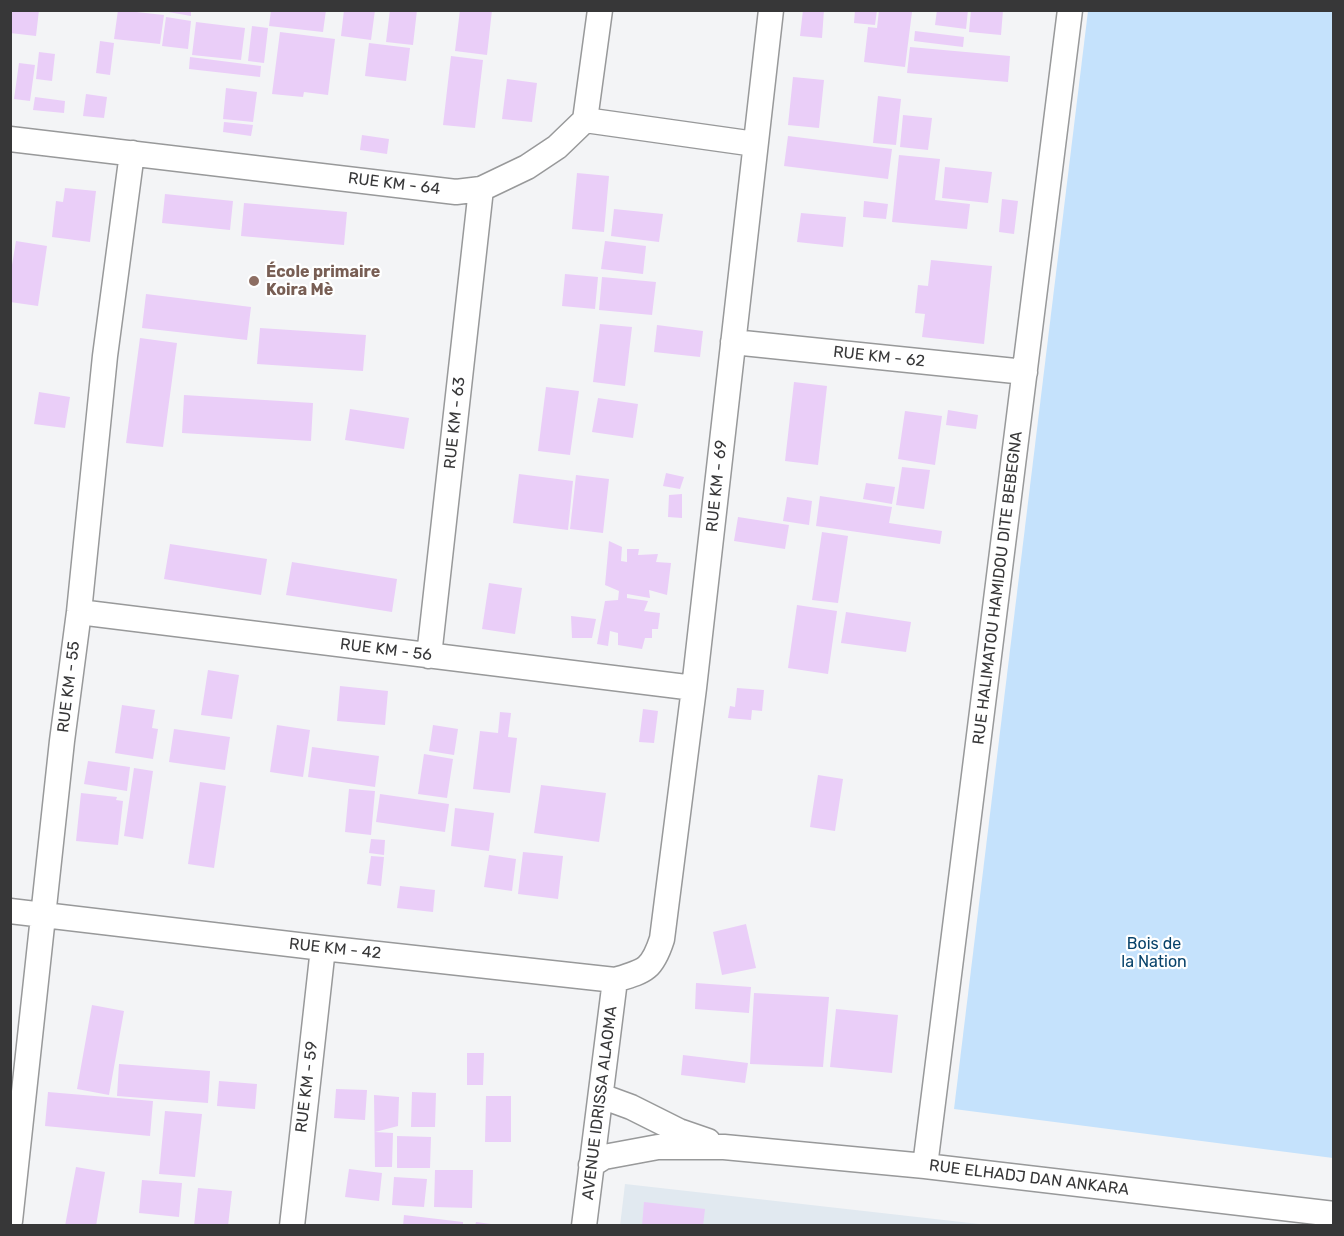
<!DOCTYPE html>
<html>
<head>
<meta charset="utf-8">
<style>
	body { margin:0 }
	#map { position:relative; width:1344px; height:1236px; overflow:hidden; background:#f3f4f6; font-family:Rubik,sans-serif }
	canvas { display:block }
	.frame { position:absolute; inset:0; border:12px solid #373738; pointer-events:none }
</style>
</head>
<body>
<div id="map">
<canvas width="1344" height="1236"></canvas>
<div class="frame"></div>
</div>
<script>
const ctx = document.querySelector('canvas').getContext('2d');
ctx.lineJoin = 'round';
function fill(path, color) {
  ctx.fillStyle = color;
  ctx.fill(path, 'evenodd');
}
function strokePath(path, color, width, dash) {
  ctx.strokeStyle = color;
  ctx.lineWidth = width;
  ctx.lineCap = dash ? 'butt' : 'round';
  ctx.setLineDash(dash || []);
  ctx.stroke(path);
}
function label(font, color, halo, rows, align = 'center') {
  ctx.font = font + ' Rubik,sans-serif';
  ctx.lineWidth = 4.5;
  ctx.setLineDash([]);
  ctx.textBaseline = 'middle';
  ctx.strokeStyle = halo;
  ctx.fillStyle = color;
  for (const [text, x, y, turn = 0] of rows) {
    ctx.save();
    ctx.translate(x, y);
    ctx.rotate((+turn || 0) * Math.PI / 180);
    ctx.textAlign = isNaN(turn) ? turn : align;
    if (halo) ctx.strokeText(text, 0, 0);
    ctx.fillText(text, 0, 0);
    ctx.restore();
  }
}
fill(new Path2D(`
	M625 1184 988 1225 620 1226Z`), '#e1e9f0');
fill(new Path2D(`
	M1088 11H1333V1158L954 1109Z`), '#c5e2fc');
fill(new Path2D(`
	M10 10H39L36 36 10 33Z
	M118 10 164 15 160 44 114 39Z
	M157 10H191V16Z
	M271 10H326L323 32 269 26Z
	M344 10H375L371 40 341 36Z
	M390 10H417L413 45 386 42Z
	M460 10H492L487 55 455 51Z
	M803 10H824L822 38 800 36Z
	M855 10H877L875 25 854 23Z
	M879 10 912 12 905 67 864 62 868 27 877 28Z
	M937 10H968L966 29 935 25Z
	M971 10H1003L1001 35 969 32Z
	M166 17 191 21 188 49 162 46Z
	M196 22 245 28 241 60 192 55Z
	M252 26 268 28 264 63 248 61Z
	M915 31 964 37 963 47 914 41Z
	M280 32 335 39 328 95 304 92 303 97 272 94Z
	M100 41 114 43 110 75 96 73Z
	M369 43 410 48 406 81 365 76Z
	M910 47 1010 56 1008 82 907 73Z
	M39 52 55 54 52 81 36 79Z
	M451 56 483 60 475 128 443 125Z
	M190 57 261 66 260 77 189 69Z
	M19 63 35 65 30 101 14 99Z
	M793 77 824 80 819 128 788 125Z
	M507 79 537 83 532 122 502 119Z
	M226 88 257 92 253 122 223 119Z
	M86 94 107 97 104 118 83 116Z
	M878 96 901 99 896 145 873 143Z
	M35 97 65 101 64 113 33 110Z
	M903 115 932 118 928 150 900 147Z
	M224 122 253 125 251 136 223 132Z
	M362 135 389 139 387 154 360 150Z
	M788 136 892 149 888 179 784 166Z
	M899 155 940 159 935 200 970 204 967 229 892 222Z
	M945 167 992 172 988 203 942 198Z
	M577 173 609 176 604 232 572 229Z
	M65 188 96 191 90 242 52 237 56 201 63 202Z
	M165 194 233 201 230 230 162 223Z
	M1002 199 1018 201 1014 234 999 232Z
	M864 201 888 204 886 219 863 217Z
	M244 203 347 212 344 245 241 236Z
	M614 209 663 214 659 242 611 236Z
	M801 213 846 217 843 247 797 242Z
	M16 241 47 246 38 306 10 302V277Z
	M605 241 646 246 643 274 601 269Z
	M931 260 992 266 984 344 922 337 925 314 915 313 918 285 928 286Z
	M565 274 598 277 595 309 562 306Z
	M602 277 656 282 652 315 599 310Z
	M146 294 251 307 247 340 142 328Z
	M600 324 632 327 625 386 593 382Z
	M657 325 703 331 700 357 654 352Z
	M260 328 366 335 363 371 257 364Z
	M140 338 177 343 163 447 126 443Z
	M794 382 827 386 818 465 785 461Z
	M546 387 579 391 570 455 538 451Z
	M39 392 70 397 65 428 34 424Z
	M184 395 313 403 311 441 182 433Z
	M598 398 638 404 633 438 592 432Z
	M350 409 409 418 404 449 345 440Z
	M948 410 978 415 976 429 946 425Z
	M905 411 942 416 935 465 898 459Z
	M902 467 930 470 924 509 896 505Z
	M666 473 684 477 680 489 663 486Z
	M519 474 573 481 568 530 513 523Z
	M576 475 609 479 603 533 570 529Z
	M866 483 895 487 892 504 863 499Z
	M682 494V518L668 517 669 495Z
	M820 496 892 507 889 523 942 531 940 544 816 526Z
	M787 497 812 501 809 525 783 521Z
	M738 517 789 525 785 549 734 541Z
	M822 532 848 536 838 603 812 600Z
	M609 541 622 547 621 561 627 562V549H639L638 555 658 554 656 562 671 563 667 595 649 590 650 598 627 594V598L648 601 644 611 660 613 658 629H652V638H645L642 649 618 645V633L610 631 608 646 597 644 605 601 618 600 619 591 605 585Z
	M170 544 267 559 261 595 164 579Z
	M292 562 397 579 392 612 286 595Z
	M489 583 522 588 515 634 482 629Z
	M797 605 837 611 828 674 788 668Z
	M846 612 911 622 906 652 841 643Z
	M571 616 596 619 592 638H572Z
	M208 670 239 675 232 719 201 715Z
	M340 686 388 691 385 725 337 721Z
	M737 688 764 690 762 711 752 710 751 720 728 718 730 706 735 707Z
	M122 705 155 710 152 728 158 729 153 759 115 753Z
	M643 709 658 711 654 743 639 742Z
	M500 712 511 713 508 737 517 738 510 793 473 789 480 731 498 733Z
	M277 725 310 730 303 777 270 772Z
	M433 725 458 729 454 755 429 751Z
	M174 729 230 737 225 770 169 762Z
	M312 747 379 756 375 787 308 777Z
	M424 754 453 759 447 798 418 794Z
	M88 761 130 767 127 791 84 784Z
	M134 768 153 771 143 839 124 836Z
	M818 775 843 779 835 831 810 827Z
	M200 782 226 786 214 868 188 864Z
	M541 785 606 793 599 842 534 833Z
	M349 789 375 791 371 835 345 832Z
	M81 793 117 797 116 800 123 801 118 845 76 841Z
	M380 794 449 804 445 832 376 822Z
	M455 808 494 813 489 851 451 846Z
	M371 839 385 840 384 855 369 853Z
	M523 852 563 856 558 899 518 894Z
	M489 855 516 859 512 891 484 887Z
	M371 856 384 857 381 886 367 884Z
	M400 886 435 890 433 912 397 908Z
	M746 924 756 968 722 975 713 932Z
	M696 983 751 987 749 1013 695 1009Z
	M754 993 829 997 823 1067 750 1064Z
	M92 1005 124 1011 109 1095 77 1089Z
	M836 1009 898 1015 892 1073 830 1067Z
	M467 1053H484L483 1085H467Z
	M683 1055 748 1063 745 1083 681 1075Z
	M119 1064 210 1071 208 1103 117 1096Z
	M219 1081 257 1084 255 1109 217 1106Z
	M336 1089 367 1090 365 1120 334 1118Z
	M48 1092 153 1101 150 1136 45 1126Z
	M412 1092 436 1093 435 1127H411Z
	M374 1095 399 1097 398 1126 375 1132 393 1133 392 1167H375Z
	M486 1096H511V1142H485Z
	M165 1111 202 1114 195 1177 159 1174Z
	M397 1136 431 1137 430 1168H397Z
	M76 1167 105 1172 96 1226H65Z
	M349 1169 382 1173 379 1201 345 1197Z
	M435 1170H473L472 1208 434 1207Z
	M394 1177 427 1179 424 1207 392 1205Z
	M142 1180 182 1183 179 1217 139 1213Z
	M198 1188 232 1191 228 1226H194Z
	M644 1202 705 1209 703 1226H642Z
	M404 1215 463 1222V1226H403Z
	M476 1222 491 1224V1226H475Z`), '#eacef8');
const minor = new Path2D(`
	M585 120 600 10
	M10 139 456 192 481 189 527 167 557 147 585 120 755 144
	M733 342 1025 372
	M79 612 694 688
	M429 656 481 189
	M10 911 323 948 615 980C645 971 652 970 662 939L694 688 771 10
	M601 1096 631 1107 679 1131 708 1141
	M591 1165 604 1157 658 1147H724L925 1166 1334 1214
	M925 1166 1070 10
	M10 1221 62 741 79 612 105 356 132 153
	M292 1226 323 948
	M584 1226 615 980`);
strokePath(minor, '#98999a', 27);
strokePath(minor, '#fff', 24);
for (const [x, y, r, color] of [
	[254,281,6,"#8d6e63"]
]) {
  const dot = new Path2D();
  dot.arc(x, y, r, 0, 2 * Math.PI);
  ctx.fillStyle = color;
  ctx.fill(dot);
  strokePath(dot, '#fff', 2);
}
label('16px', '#373738', '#fff', [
	["RUE KM - 64",394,184,7],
	["RUE KM - 62",879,357,6],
	["RUE KM - 63",455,423,-84],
	["RUE KM - 69",717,486,-84],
	["RUE HALIMATOU HAMIDOU DITE BEBEGNA",998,588,-83],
	["RUE KM - 56",386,650,7],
	["RUE KM - 55",69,687,-83],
	["RUE KM - 42",335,949,6],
	["RUE KM - 59",307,1087,-83],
	["AVENUE IDRISSA ALAOMA",600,1103,-83],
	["RUE ELHADJ DAN ANKARA",1029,1178,7]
]);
label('bold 16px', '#785e54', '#fff', [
	["École primaire",266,272],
	["Koira Mè",266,290]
], 'left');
label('16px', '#07426a', '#fff', [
	["Bois de",1154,944],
	["la Nation",1154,962]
]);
</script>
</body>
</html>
